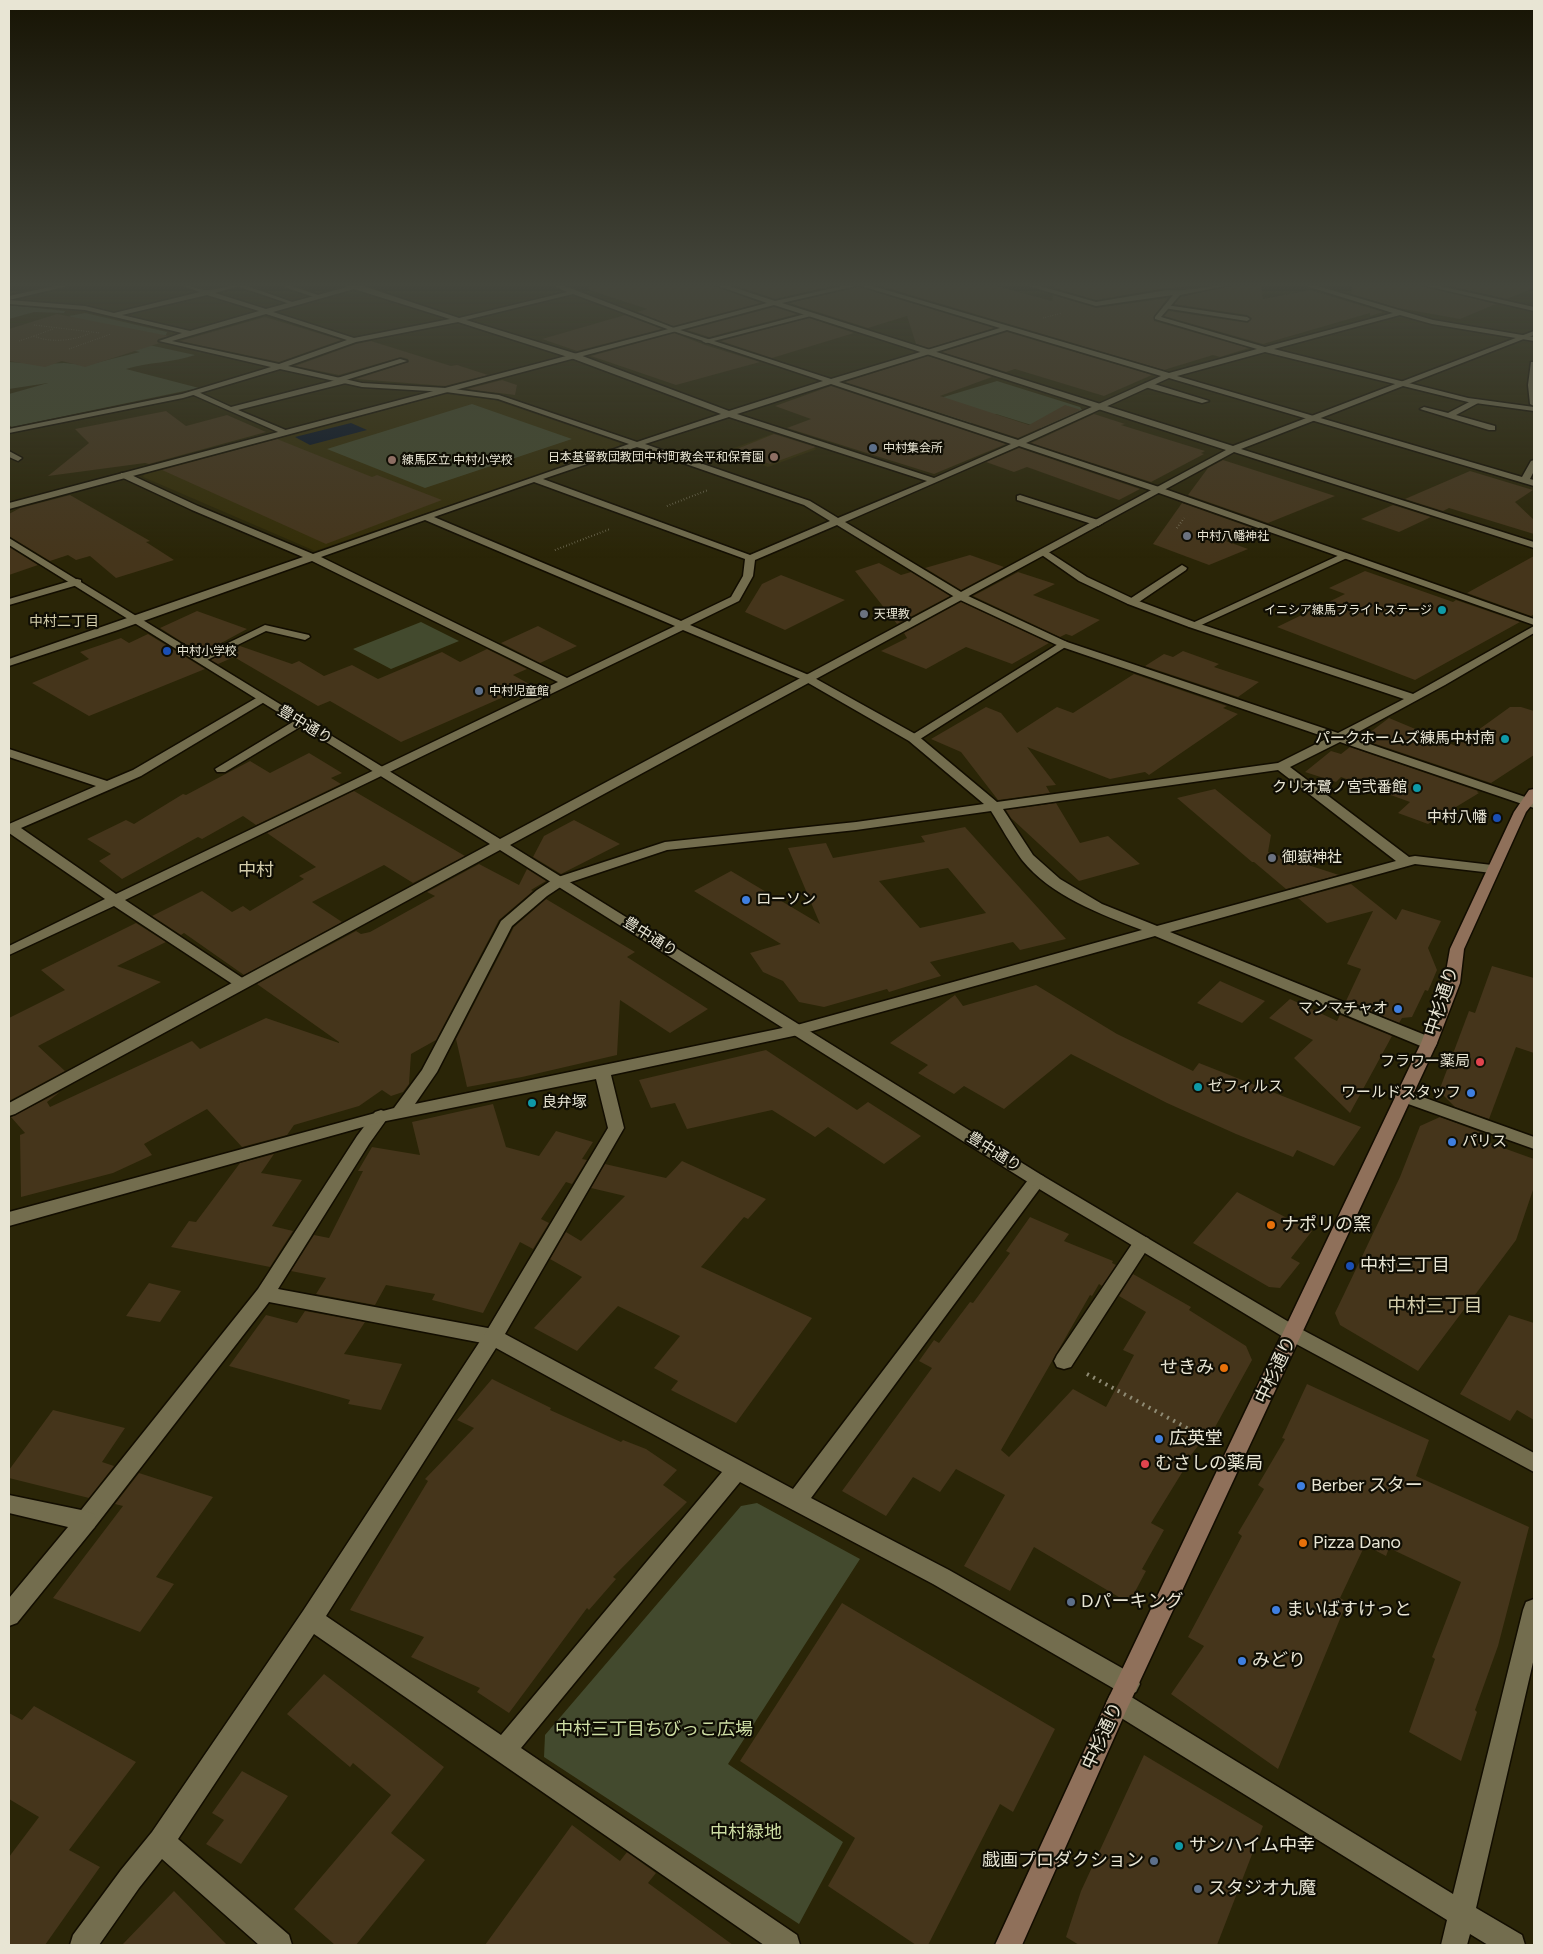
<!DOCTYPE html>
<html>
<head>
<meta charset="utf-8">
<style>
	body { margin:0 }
	#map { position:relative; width:1543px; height:1954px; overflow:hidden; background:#2a2507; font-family:Figtree,sans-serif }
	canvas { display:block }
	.frame { position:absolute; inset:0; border:10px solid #e8e5d4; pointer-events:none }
</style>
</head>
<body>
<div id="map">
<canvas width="1543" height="1954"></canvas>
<div class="frame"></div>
</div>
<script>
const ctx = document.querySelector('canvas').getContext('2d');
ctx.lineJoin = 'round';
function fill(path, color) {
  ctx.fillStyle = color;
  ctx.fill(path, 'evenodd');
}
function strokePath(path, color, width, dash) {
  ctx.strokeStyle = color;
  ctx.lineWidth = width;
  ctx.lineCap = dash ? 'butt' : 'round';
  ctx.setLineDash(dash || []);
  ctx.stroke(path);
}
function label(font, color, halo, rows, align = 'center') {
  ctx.font = font + ' Figtree,"Noto Sans JP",sans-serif';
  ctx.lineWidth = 4.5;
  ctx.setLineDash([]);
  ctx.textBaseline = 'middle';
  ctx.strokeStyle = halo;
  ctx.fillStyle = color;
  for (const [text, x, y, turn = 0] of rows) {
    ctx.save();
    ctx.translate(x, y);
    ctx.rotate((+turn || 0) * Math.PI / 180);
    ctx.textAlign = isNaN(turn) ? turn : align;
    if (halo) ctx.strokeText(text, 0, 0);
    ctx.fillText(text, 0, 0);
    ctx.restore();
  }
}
fill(new Path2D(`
	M445 394 495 400 620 443 619 448 315 551 143 477 144 474Z
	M772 434 817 449 768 467 723 452Z`), '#342d07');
fill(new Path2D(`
	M9 305 65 311 64 313 34 312 9 319Z
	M85 313 167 332 166 335 140 343 195 355C173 363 148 362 126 369L199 388 12 427 9 425V394L48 383 9 389V362L44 364 64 363 87 365 140 352 124 349 69 316Z
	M997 381 1080 407 1082 410 1041 428 996 414 970 423 917 405Z
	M472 404 572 439 425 488 327 449Z
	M421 622 459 641 391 669 353 649Z
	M757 1503 860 1559 728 1764 843 1842 799 1924 544 1757 545 1735 741 1506Z`), '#434a2e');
fill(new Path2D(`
	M351 423 367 430 310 445 295 437Z`), '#051227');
fill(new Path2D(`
	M590 285H713L761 303 673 326 637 312 647 309 589 290Z
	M733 285H837L775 299Z
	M877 285H993L1052 301 1053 295 1096 308 1168 298 1154 316V321L1249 348 1220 357 1213 355 1164 370Z
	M1054 285H1206L1167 288 1096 300 1054 288Z
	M1232 285H1261L1263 299 1310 290 1383 312 1370 316V313L1263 344 1164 316 1169 311 1248 323 1252 318 1247 315 1174 304 1181 297Z
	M1352 285H1420L1496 304 1460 319 1398 308 1351 294Z
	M1445 285H1534V288L1507 299Z
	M859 287 994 328 929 348 916 344 907 316 868 328 789 303Z
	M774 307 797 314 709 337 687 330Z
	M57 314 169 336 158 339 157 342 160 343 85 367 62 361 45 367 9 361V329Z
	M625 315 662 329 577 351 542 339Z
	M265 317 341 340 279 362 180 341Z
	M809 318 854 333 772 358 721 341Z
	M1007 332 1152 375 1104 396 1015 369 1006 372 942 352Z
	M674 333 705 345 760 362 676 385 591 356Z
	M371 341 451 366 457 365 488 375 445 386 356 379 409 362 408 359 401 357 339 375 295 366 356 344Z
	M928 356 992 377 940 396 1029 425 1065 405 1081 410 1018 438 845 382Z
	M502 380 517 385 515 395 467 389Z
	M831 386 1006 444 934 474 787 428 811 419 775 406Z
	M166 411 186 426 227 415 266 432 149 464 145 463 48 476 89 443 75 429Z
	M1094 414 1125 424 1121 425 1205 451 1201 453 1204 454 1151 482 1031 443Z
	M774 434 816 447 770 464 732 451Z
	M277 439 372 477 377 475 442 500 326 544 162 470Z
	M1019 448 1140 489 1119 500 1027 467 1014 472 986 462Z
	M1223 460 1335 496 1268 523 1188 495 1208 468Z
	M1470 471 1533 490 1515 502 1534 520V534L1449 508 1443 511 1405 499Z
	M70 495 150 541 146 542 174 560 116 578 90 556 76 560 68 555 50 561 9 536V514L20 508Z
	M1182 503 1255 529 1226 541 1248 549 1209 565 1153 544Z
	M1393 505 1431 517 1399 532 1361 519Z
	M9 547 38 565 9 575Z
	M970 555 1004 567 961 590 925 568Z
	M1534 556V614L1531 616 1467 593Z
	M879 563 901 575 911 572 950 596 897 624 855 571Z
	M1365 571 1453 602 1456 600 1520 622 1415 680 1277 627 1345 594 1329 588Z
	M1018 572 1055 584 1033 595 1100 620 1072 636 1066 634 1060 637 973 596Z
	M781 575 845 600 785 630 745 612 762 584Z
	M961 602 1049 643 1012 664 966 647 926 669 881 651 907 638 904 633Z
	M197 611 247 629 201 654 160 628Z
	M538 626 577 646 540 663 501 643Z
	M148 634 205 669 89 716 32 683 89 659 80 652 121 638 129 643Z
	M240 646 292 664 299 661 324 676 352 665 378 679 442 652 460 662 487 649 527 669 513 675 531 685 401 742 330 701 318 706 234 657 218 664 211 660Z
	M1183 651 1219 664 1214 667 1259 682 1238 697 1145 666 1164 654 1173 657Z
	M1134 674 1227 706 1223 708 1238 714 1149 775 1145 772 1110 779 1027 747 1056 785 1046 786 1050 793 998 800 961 752 931 739 986 707 1001 713 1017 733 1057 707 1073 713Z
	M1510 707H1521L1534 711V755L1491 783 1361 739 1389 718 1456 746Z
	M1350 747 1478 791 1477 792 1479 793 1428 824 1398 813 1410 802 1341 777 1336 782 1305 772 1331 751 1341 754Z
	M309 753 342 773 331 778 341 784 256 825 243 816 202 839 198 837 122 879 99 861 111 854 87 839 126 820 134 824 183 794 186 795 250 761 270 773Z
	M1215 789 1271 835 1268 852 1339 875 1286 889 1254 862H1252L1177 798Z
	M354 791 465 856 413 883 384 865 312 902 342 922 244 975 184 933 181 935 152 916 202 891 232 912 243 906 250 911 304 879 299 876 316 867 267 833Z
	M1056 803 1080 843 1108 836 1140 864 1079 881 1011 818 1006 810Z
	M574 820 620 844 561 874 533 857 544 836Z
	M965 827 1066 939 1020 950 1013 942 930 962 941 976 889 992 887 989 824 1007 799 1002 783 981 763 972 750 953 781 944 694 891 731 871 820 924 788 848 826 843 833 858 925 842 921 836ZM948 868 986 913 920 928 879 881Z
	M479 864 519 885 527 869 546 881 531 890 533 891 499 920 436 1040 411 1054 409 1084 403 1092 391 1096 382 1090 359 1106 294 1125 287 1135 242 1147 207 1109 144 1144 152 1155 113 1173 21 1197 20 1135 25 1133 11 1117 60 1092 47 1102 50 1107 192 1041 200 1049 266 1018 339 1043V1042L257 984 356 931 361 934 370 932 435 896 427 892Z
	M1351 884 1396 920 1402 909 1441 921 1428 948 1437 970 1428 991 1425 990 1412 1017 1402 1018 1399 1023 1346 1001 1361 969 1347 964 1373 911 1327 923 1298 898Z
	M546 899 635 952 627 957 708 1009 670 1033 620 1000 617 1055 522 1077 467 1087 456 1039 514 927Z
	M136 923 166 942 117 966 161 982 38 1046 65 1071 9 1101V1018L65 990 41 970Z
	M1492 966 1534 978V1053L1516 1047 1489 1119 1455 1107 1439 1091 1469 1011 1475 1013Z
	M1220 981 1265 1001 1242 1023 1197 1003Z
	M1036 985 1117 1034 1193 1071 1199 1063 1361 1127 1334 1166 1297 1150 1293 1157 1236 1134 1167 1103 1071 1054 1004 1109 964 1086 954 1094 918 1073 928 1065 890 1043 955 995 963 1006Z
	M1290 999 1337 1021 1340 1015 1392 1036 1350 1113 1294 1058 1313 1040 1269 1018Z
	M766 1050 857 1110 868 1102 921 1136 884 1164 828 1127 815 1137 772 1110 687 1129 675 1103 651 1108 639 1080Z
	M493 1104 506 1147 539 1156 556 1131 593 1142 582 1159 587 1160 572 1184 566 1182 541 1219 549 1223 533 1249 520 1242 483 1313 432 1300 435 1294 386 1285 375 1305 316 1294 326 1278 291 1271 314 1235 329 1238 363 1171H358L372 1147 420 1155 412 1122Z
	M1440 1117 1483 1133 1481 1139 1484 1141 1534 1159V1187L1516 1240 1418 1371 1340 1325 1335 1313 1400 1177 1420 1126Z
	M274 1154 261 1173 302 1180 272 1226 293 1231 270 1267 171 1247 189 1221 196 1222 240 1163Z
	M682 1161 766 1199 748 1219 744 1217 701 1267 812 1318 736 1423 671 1390 678 1381 654 1368 680 1336 618 1306 577 1351 534 1328 582 1277 550 1259 566 1232 581 1241 625 1196 591 1188 605 1164 666 1178Z
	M1237 1192 1312 1231 1291 1258 1300 1263 1280 1288 1269 1287 1193 1243Z
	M1030 1217 1069 1234 1064 1241 1113 1261 1112 1263 1116 1265 1102 1286 1099 1284 1092 1296 1090 1295 1001 1450 1009 1457 1073 1389 1106 1407 1134 1355 1123 1350 1146 1312 1119 1296 1133 1274 1191 1307 1189 1310 1246 1346 1252 1360 1214 1429 1212 1428 1180 1469 1183 1471 1151 1523 1164 1530 1142 1569 1146 1571 1129 1603 1034 1547 1010 1591 964 1566 1005 1495 956 1469 940 1492 913 1477 886 1516 842 1491 932 1368 919 1361 934 1340 939 1343 970 1302 973 1303 1010 1253 1006 1251Z
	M149 1283 181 1291 160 1322 126 1316Z
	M305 1311 365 1322 344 1354 402 1364 381 1410 348 1404 350 1400 229 1366 266 1315 297 1323Z
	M1509 1315 1534 1323V1420L1517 1410 1510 1421 1460 1394Z
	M492 1379 551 1408 550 1410 621 1442 623 1440 646 1449 677 1470 663 1485 687 1502 613 1577 616 1579 589 1610 587 1608 509 1713 477 1692 480 1688 411 1657 424 1637 350 1610 428 1481 425 1479 474 1428 457 1420Z
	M1307 1384 1429 1440 1416 1476 1529 1527 1498 1646 1475 1710 1477 1712 1461 1761 1409 1732 1435 1659 1432 1657 1461 1582 1389 1548 1386 1556 1365 1545 1340 1598 1347 1602 1278 1769 1171 1694 1204 1646 1188 1637 1242 1536 1238 1533 1264 1489 1258 1485 1285 1439 1282 1438Z
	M53 1410 125 1428 102 1462 114 1466 89 1498 9 1478V1470Z
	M139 1473 213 1497 156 1577 174 1584 140 1632 53 1598 123 1506 115 1504Z
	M842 1603 1055 1729 1013 1812 1000 1804 928 1945H916L828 1886 855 1838 740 1761Z
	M324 1674 444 1767 391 1833 425 1860 356 1945H335L294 1909 391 1795 353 1763 350 1767 287 1714Z
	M34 1706 136 1762 69 1850 100 1867 45 1945H9V1857L39 1817 9 1799V1713L22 1720Z
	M1144 1755 1263 1826 1217 1945H1079L1066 1937 1081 1891Z
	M242 1771 288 1796 241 1864 206 1844 224 1820 212 1813Z
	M572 1825 620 1861 627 1852 656 1873 648 1883 733 1945H485Z
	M174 1891 227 1945H122Z`), '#45351b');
const service = new Path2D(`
	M234 285H244L298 304 293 305Z
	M288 285 321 296 322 297 317 298 284 287Z
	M1166 305 1247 317 1250 319 1247 321 1164 308 1163 307Z
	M809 313 812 315 811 316 706 343 702 341Z
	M400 359 407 361 346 380V383L238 410 288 431 289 433 285 435 189 393 196 391 231 407 336 380 337 378Z
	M1145 383H1151L1209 401 1202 403 1145 387Z
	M1473 400 1480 402 1456 415 1495 426V430H1489L1420 409 1424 407 1448 413Z
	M1020 495 1101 521 1103 523 1098 526 1095 525 1017 500V496Z
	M1344 553 1349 556 1347 558 1197 627H1189L1188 625Z
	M1182 565 1187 568 1186 570 1136 604H1128L1127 602 1128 600Z
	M77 579 81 580V584L9 605V599Z
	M265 625 309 635 310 637 305 640 266 631 205 661 201 662 195 659Z
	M1063 641 1067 642 1068 644 1067 646 917 741 913 742 907 738Z
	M301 717 305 718 307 721 305 724 225 772H217L215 769Z
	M381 1110 387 1112 389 1116 369 1144 278 1289 493 1329 500 1332 503 1337 500 1342 493 1345 269 1302 94 1528 86 1531 78 1528 75 1521 78 1514 258 1289 357 1136 375 1112Z
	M1142 1236 1148 1238 1151 1243 1148 1248 1071 1367 1064 1369 1057 1367 1054 1361 1057 1355 1136 1238Z`);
const minor = new Path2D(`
	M181 285C191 285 200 291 209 290 221 289 230 285 242 285L215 293 266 309 347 287 345 285H360L459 318 567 292 552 285H562L674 328 831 379 1000 328 858 285H869L1169 373 1257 349 1155 319V317L1173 295 1096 306 1025 285H1036L1096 302 1167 290C1188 292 1209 285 1230 285L1180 295 1161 317 1265 347 1393 313 1303 285H1314L1433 320 1534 337V341L1432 324 1400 315 1274 349 1468 398 1534 407V411L1468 402 1265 352 1177 376 1522 477 1531 461 1534 460V471L1530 479 1534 480V486L1169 378 1026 443 1162 488 1534 619V625L1156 492 1019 446 845 522 966 595 1067 642 1338 733 1404 699 1189 627 1128 604 1079 581 1039 553 1044 550 1047 551 1087 577 1136 600 1197 623 1413 694 1534 626V633L1445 685 1349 737 1534 800V808L1340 742 1290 767 1409 857 1415 856 1492 865 1497 866 1499 869 1497 872 1492 873 1415 864 1170 932 1435 1039 1437 1043 1435 1047 1429 1048 1423 1047 1155 936 798 1035 611 1075 624 1128 505 1334 793 1489 1031 1176 1037 1174 1043 1176 1046 1180 1043 1184 811 1498 949 1570 1136 1676 1140 1684 1136 1692 1128 1695 1453 1894 1523 1610 1526 1602 1534 1599V1658L1476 1908 1522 1935 1525 1945H1488L1470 1934 1467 1945H1441L1447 1920 1110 1711 1106 1703 1110 1695 1118 1691 933 1584 740 1482 521 1748 797 1935 800 1945H764L314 1634 178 1839 289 1935 292 1945H259L162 1859 139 1888 99 1945H70L73 1935 121 1870 152 1832 303 1611 486 1332 608 1128 596 1079 381 1122 9 1226V1212L394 1108 422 1070 501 921 537 890 555 878 665 842 856 822 984 804 909 741 803 680 683 630 125 900 247 981 250 984 247 987H237L114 906 9 955V946L105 899 9 833V824L96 786 9 757V749L107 781 133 770 258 697H266L268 699 266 701 141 776 21 828 116 894 558 682 312 561 118 630 9 666V659L303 557 192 510 121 477V473H127L198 506 313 554 629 444 498 399 446 392 362 387 280 369 183 398 9 433V429L182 394 271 367 159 341 182 333 85 310 9 304V300L85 306 114 313 200 292ZM354 289 450 319 354 338 273 312ZM573 294 670 330 823 381 729 411 577 354 466 320ZM207 295 259 311 190 331 122 315ZM266 314 347 340 279 364 172 341ZM458 322 571 358 721 414 637 442 499 395 446 388 362 383 288 366 356 342ZM1007 330 1161 376 1018 440 839 382ZM831 384 1011 444 934 478 737 414ZM729 417 927 481 838 518 810 501 645 444ZM637 447 804 505 830 521 750 555 543 479ZM534 482 745 559 743 576 731 597 681 621 434 517ZM425 520 675 626 567 678 321 557ZM837 525 958 599 1059 646 1328 738 1278 763 997 802 917 735 811 676 690 625 739 601 753 576 755 560ZM1278 770 1396 861 1157 926 1102 904 1060 879 1033 855 1003 809ZM991 811C1001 827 1011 845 1022 860 1051 896 1100 914 1142 930L797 1025 415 1104 437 1072 512 926 547 896 565 884 667 850 856 830ZM496 1348 722 1472 501 1735 326 1616Z
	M1422 285H1435L1534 307V311Z
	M1531 362H1534V406L1530 404 1528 385Z
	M9 451 22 458 18 461 9 457Z
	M1403 1090 1534 1137V1149L1397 1100 1395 1096 1397 1092Z
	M9 1495 86 1511 94 1514 97 1521 94 1528 17 1623 9 1626V1598L68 1527 9 1513Z`);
const tertiary = new Path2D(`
	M59 285H72L9 300V296Z
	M715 285H726L775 301 847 285H860L782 303 1233 446 1534 331V335L1241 449 1534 542V548L1234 452 510 845 1043 1176 1299 1328 1534 1453V1472L1285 1338 1031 1184 500 850 15 1114 9 1116V1103L490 844 9 545V538L500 839 1226 450 774 305 9 509V503L767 303Z`);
const secondary = new Path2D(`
	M1534 789V802L1526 812 1464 949 1460 983 1437 1043 1126 1711 1022 1945H995L1110 1695 1421 1043 1444 983 1450 949 1514 812 1529 790Z`);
strokePath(service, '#120d00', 3);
strokePath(minor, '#120d00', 3);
strokePath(tertiary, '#120d00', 3);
strokePath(secondary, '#120d00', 3);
strokePath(new Path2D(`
	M1043 318 1062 313
	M34 325 100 333
	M53 329 34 336C49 343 75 341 90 333
	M19 341 34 336
	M69 349 111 334`), '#8f8b74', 1, [0.5, 2]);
strokePath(new Path2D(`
	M667 506 708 490
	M1177 528 1184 518
	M555 550 610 529`), '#8f8b74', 2, [0.5, 2.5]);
strokePath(new Path2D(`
	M1087 1374 1213 1442`), '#8f8b74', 4, [2, 5]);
fill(service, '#736d4e');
fill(minor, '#736d4e');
fill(tertiary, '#736d4e');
fill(secondary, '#8f705a');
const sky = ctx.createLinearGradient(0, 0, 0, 559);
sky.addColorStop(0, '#171404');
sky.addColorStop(0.51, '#44463c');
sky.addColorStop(1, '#44463c00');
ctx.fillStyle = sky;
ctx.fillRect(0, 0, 1543, 559);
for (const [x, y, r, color] of [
	[873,448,5,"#5c6f8a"],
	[774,457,5,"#8d6e63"],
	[392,460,5,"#8d6e63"],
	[1187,536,5,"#6b7280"],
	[1442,610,5,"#0f9aa8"],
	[864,614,5,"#6b7280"],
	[167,651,5,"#1a4fb4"],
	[479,691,5,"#5c6f8a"],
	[1505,739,5,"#0f9aa8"],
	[1417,788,5,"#0f9aa8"],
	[1497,818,5,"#1a4fb4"],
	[1272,858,5,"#6b7280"],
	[746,900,5,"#3f7fe0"],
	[1398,1009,5,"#3f7fe0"],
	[1480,1062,5,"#e0444e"],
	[1198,1087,5,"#0f9aa8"],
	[1471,1093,5,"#3f7fe0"],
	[532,1103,5,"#0f9aa8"],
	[1452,1142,5,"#3f7fe0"],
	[1271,1225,5,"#e8710a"],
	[1350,1266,5,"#1a4fb4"],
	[1224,1368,5,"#e8710a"],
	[1159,1439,5,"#3f7fe0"],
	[1145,1464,5,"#e0444e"],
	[1301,1486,5,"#3f7fe0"],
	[1303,1543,5,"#e8710a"],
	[1071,1602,5,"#5c6f8a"],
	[1276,1610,5,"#3f7fe0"],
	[1242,1661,5,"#3f7fe0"],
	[1179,1846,5,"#0f9aa8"],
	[1154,1861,5,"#5c6f8a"],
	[1198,1889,5,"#5c6f8a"]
]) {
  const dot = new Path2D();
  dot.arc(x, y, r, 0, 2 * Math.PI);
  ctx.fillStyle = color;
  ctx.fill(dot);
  strokePath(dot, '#100e04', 2);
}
label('12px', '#e8e5d4', '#100e04', [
	["中村集会所",883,448],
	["日本基督教団教団中村町教会平和保育園",764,457,"right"],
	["練馬区立 中村小学校",402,460],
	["中村八幡神社",1197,536],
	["イニシア練馬ブライトステージ",1432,610,"right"],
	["天理教",874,614],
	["中村小学校",177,651],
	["中村児童館",489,691]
], 'left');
label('14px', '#d2ccaa', '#100e04', [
	["中村二丁目",64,622]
]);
label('15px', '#e8e5d4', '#100e04', [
	["豊中通り",305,725,31],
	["豊中通り",650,937,32],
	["豊中通り",994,1152,32]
]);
label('15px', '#e8e5d4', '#100e04', [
	["パークホームズ練馬中村南",1495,739],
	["クリオ鷺ノ宮弐番館",1407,788],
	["中村八幡",1487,818],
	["御嶽神社",1282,858,"left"],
	["ローソン",756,900,"left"],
	["マンマチャオ",1388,1009],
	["フラワー薬局",1470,1062],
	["ゼフィルス",1208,1087,"left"],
	["ワールドスタッフ",1461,1093],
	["良弁塚",542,1103,"left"],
	["パリス",1462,1142,"left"]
], 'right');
label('18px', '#d2ccaa', '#100e04', [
	["中村",256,871]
]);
label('18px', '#e8e5d4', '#100e04', [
	["中杉通り",1442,1001,-72],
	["中杉通り",1276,1370,-65],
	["中杉通り",1103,1736,-65]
]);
label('18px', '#e8e5d4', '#100e04', [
	["ナポリの窯",1281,1225],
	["中村三丁目",1360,1266],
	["せきみ",1214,1368,"right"],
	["広英堂",1169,1439],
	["むさしの薬局",1155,1464],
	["Berber スター",1311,1486],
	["Pizza Dano",1313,1543],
	["Dパーキング",1081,1602],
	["まいばすけっと",1286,1610],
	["みどり",1252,1661],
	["サンハイム中幸",1189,1846],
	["戯画プロダクション",1144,1861,"right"],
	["スタジオ九魔",1208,1889]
], 'left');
label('18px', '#cedea4', '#100e04', [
	["中村三丁目ちびっこ広場",654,1730],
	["中村緑地",746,1833]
]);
label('19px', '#d2ccaa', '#100e04', [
	["中村三丁目",1435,1306]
]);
</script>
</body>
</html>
